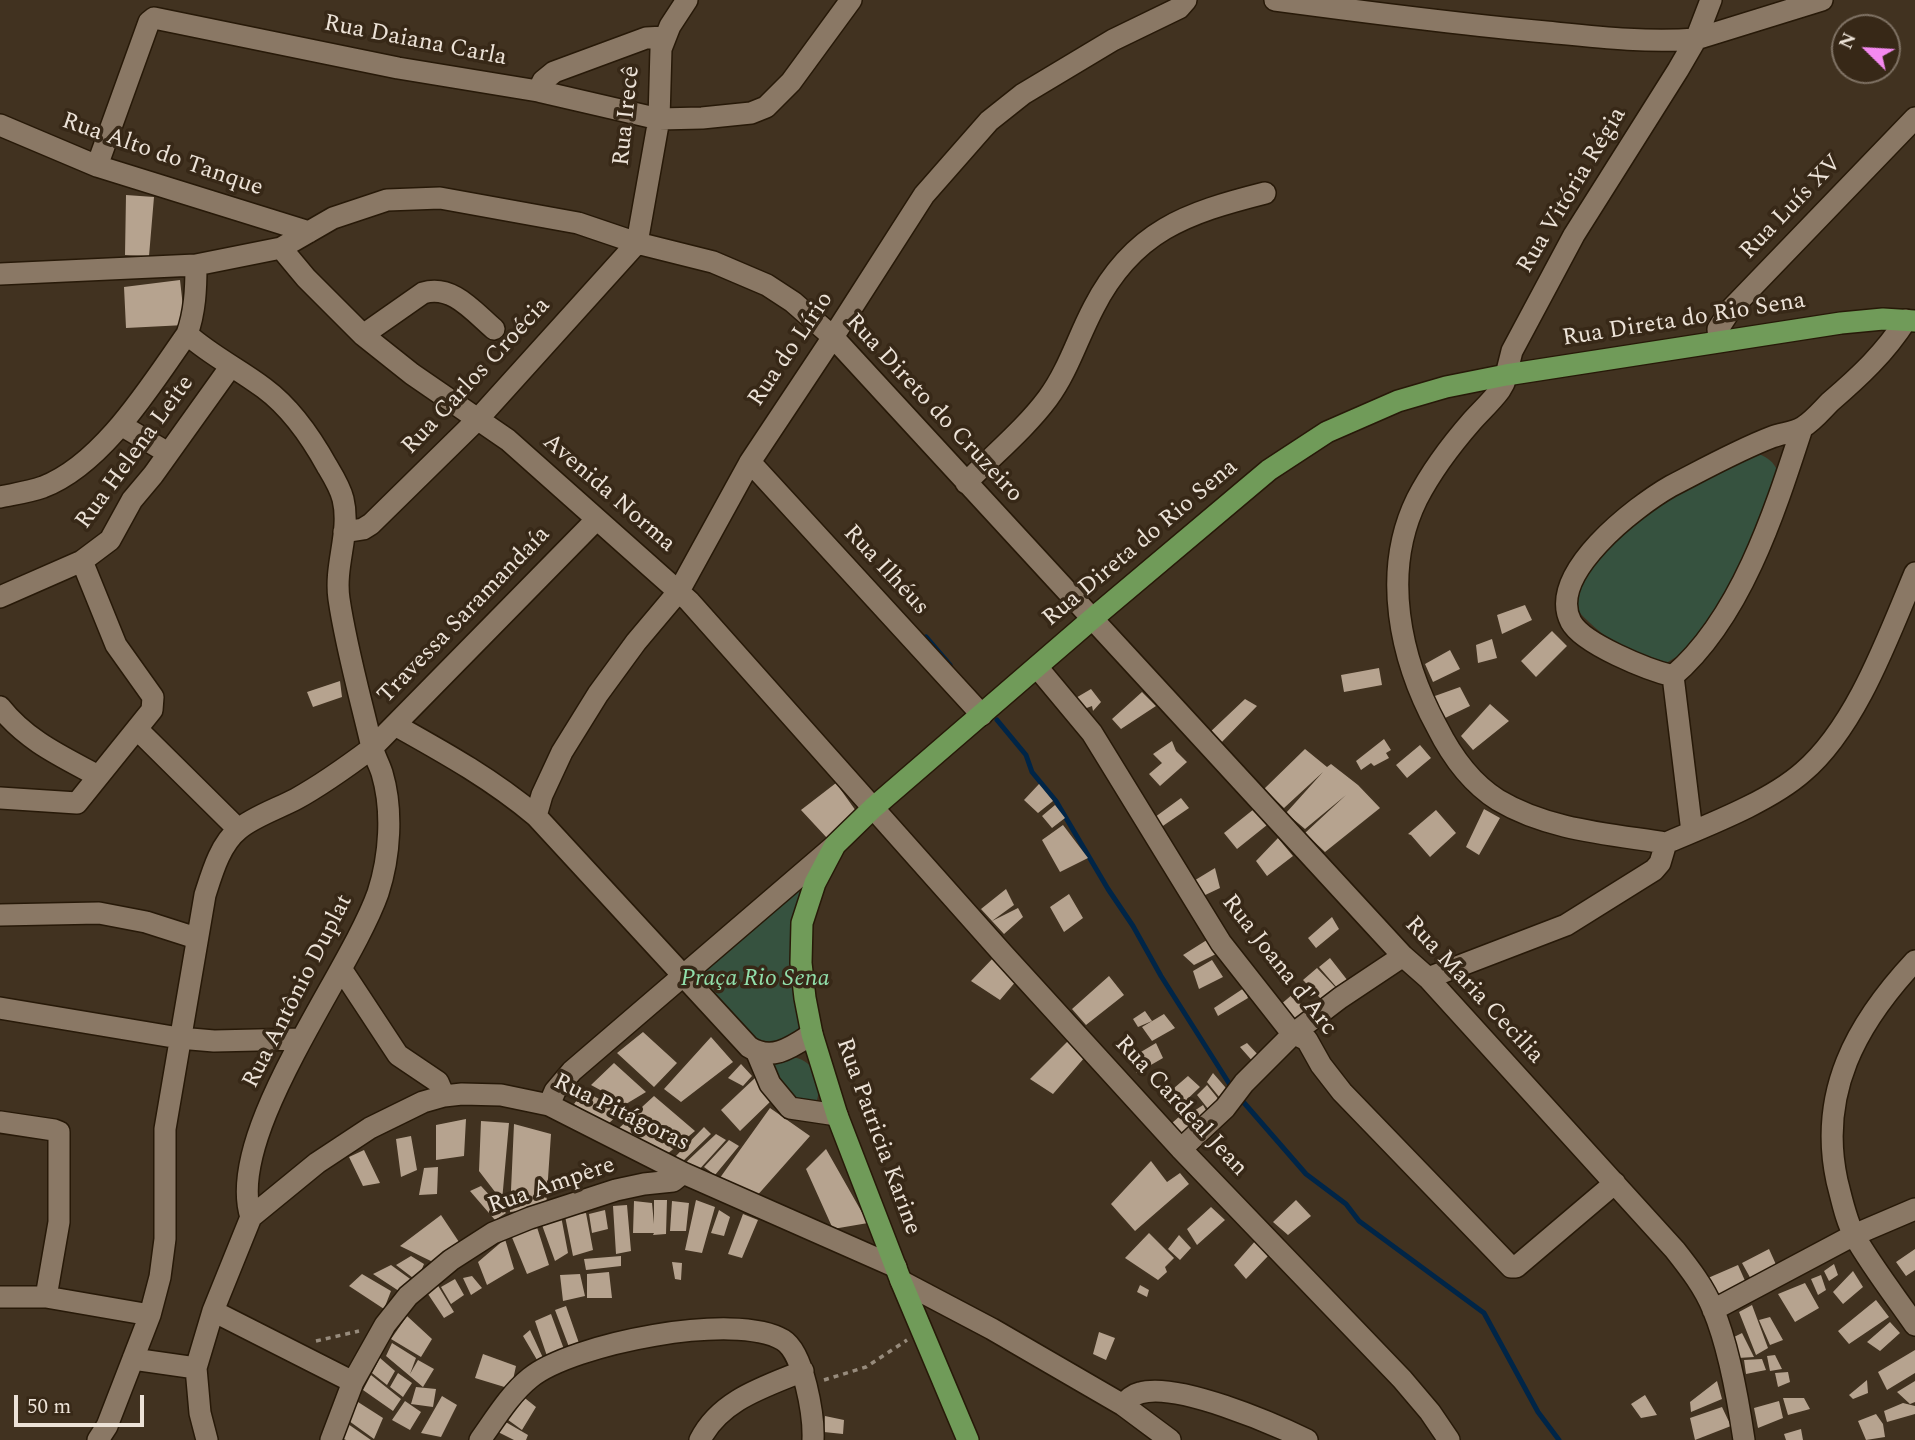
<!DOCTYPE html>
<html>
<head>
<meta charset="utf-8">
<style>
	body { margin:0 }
	#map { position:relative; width:1915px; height:1440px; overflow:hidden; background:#413220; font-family:Spectral,serif }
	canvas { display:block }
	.north { position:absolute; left:1831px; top:14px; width:70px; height:70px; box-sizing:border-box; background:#372817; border:2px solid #7f7264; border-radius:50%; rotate:294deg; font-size:19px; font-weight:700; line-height:28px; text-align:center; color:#ece2d7 }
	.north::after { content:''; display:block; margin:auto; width:24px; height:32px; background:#f489f0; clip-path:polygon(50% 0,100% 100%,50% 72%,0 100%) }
	.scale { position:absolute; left:14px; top:1395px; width:130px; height:32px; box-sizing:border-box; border:4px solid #ece2d7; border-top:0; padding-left:9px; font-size:21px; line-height:24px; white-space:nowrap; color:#ece2d7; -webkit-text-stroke:5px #372817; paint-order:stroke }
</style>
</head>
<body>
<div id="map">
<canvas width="1915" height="1440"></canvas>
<div class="north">N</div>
<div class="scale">50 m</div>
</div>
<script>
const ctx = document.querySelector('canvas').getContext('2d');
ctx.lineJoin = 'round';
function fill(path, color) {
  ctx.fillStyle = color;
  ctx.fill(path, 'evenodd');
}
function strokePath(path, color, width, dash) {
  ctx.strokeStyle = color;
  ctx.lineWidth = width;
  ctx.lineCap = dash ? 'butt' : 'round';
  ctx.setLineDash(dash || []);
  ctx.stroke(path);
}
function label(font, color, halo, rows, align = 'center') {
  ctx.font = font + ' Spectral,serif';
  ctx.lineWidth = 7;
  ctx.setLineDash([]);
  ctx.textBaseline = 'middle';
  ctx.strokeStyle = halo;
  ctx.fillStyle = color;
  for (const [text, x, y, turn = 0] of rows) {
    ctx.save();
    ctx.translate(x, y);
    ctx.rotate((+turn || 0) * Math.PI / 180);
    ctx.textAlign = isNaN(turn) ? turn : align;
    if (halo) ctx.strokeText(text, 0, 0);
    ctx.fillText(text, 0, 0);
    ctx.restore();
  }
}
fill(new Path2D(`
	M1752 452C1765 455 1775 461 1779 475L1745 560 1692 647 1660 667C1626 654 1600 635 1575 608 1576 604 1576 597 1577 592 1595 535 1701 477 1752 452Z
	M800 882 806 891 800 1027 779 1044 757 1039 693 981Z
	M793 1057C815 1061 824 1083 816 1103L792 1100 766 1065Z`), '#36523f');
strokePath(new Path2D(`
	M926 637 950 665
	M997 720 1026 755 1032 772 1056 801 1108 889 1133 926 1161 976 1232 1088
	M1239 1097 1306 1174 1346 1204 1359 1221 1484 1313 1538 1412 1559 1440`), '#002547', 5);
fill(new Path2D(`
	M126 195 154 197 149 256 125 255Z
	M180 280 185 325 126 328 124 287Z
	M1525 605 1532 620 1502 634 1497 615Z
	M1552 631 1567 646 1536 677 1521 661Z
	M1492 639 1497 658 1478 663 1476 645Z
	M1450 650 1460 669 1433 682 1425 664Z
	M1379 668 1382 685 1344 692 1341 675Z
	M340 681 342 697 313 707 307 692Z
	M1460 687 1470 706 1443 719 1432 697Z
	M1091 689 1101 702 1093 711 1092 706 1084 709 1074 699Z
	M1142 692 1156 706 1121 729 1112 719Z
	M1245 699 1257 706 1218 746 1207 735Z
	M1490 704 1509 721 1473 750 1461 736Z
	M1384 739 1391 750 1386 753 1389 758 1374 766 1371 763 1361 770 1356 761Z
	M1172 741 1176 751 1187 762 1160 786 1149 774 1162 763 1153 754Z
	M1420 745 1431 758 1407 778 1396 765Z
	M1305 749 1327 767 1331 764 1358 785 1380 808 1325 852 1305 833 1346 795 1305 829 1286 813 1323 772 1284 808 1264 789Z
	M836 783 856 811 827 838 801 810Z
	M1039 784 1053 801 1038 813 1024 800Z
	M1181 798 1189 808 1157 830 1151 820Z
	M1055 805 1065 818 1052 828 1042 816Z
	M1254 809 1267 825 1237 849 1224 833Z
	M1484 809 1500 818 1479 855 1466 847Z
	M1436 810 1456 833 1430 857 1411 835 1408 834Z
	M1063 825 1088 858 1060 872 1042 840Z
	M1278 838 1293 856 1267 876 1256 861Z
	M1215 868 1220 888 1201 897 1192 882Z
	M1006 889 1014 905 992 921 981 909Z
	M1069 894 1083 918 1064 932 1050 907Z
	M1018 908 1023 917 1004 934 992 921Z
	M1332 917 1339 929 1316 948 1308 938Z
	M1210 938 1218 953 1194 965 1183 955Z
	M995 956 1017 980 1000 1000 971 981Z
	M1330 958 1348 981 1339 990 1319 967Z
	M1212 960 1223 977 1199 989 1193 971Z
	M1317 968 1336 988 1321 999 1303 980Z
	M1109 976 1124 995 1086 1025 1072 1009Z
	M1244 988 1248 998 1218 1016 1214 1008Z
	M1294 993 1309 1018 1294 1028 1279 1006Z
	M1145 1011 1152 1021 1138 1027 1133 1019Z
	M1164 1014 1175 1028 1152 1041 1142 1027Z
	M643 1032 677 1063 654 1087 617 1053Z
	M711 1037 733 1062 681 1102 664 1089Z
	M1068 1041 1085 1057 1053 1094 1030 1079Z
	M1156 1043 1163 1058 1137 1073 1129 1059Z
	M1247 1043 1262 1059 1255 1064 1240 1047Z
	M614 1063 646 1092 626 1104 591 1085Z
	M741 1064 752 1076 743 1086 728 1078Z
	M1213 1073 1232 1095 1220 1098 1207 1082Z
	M1188 1076 1200 1087 1178 1108 1166 1095Z
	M755 1078 774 1098 740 1131 721 1110Z
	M1207 1085 1224 1106 1213 1115 1197 1095Z
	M584 1091 622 1111 607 1125 574 1104Z
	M654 1096 695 1131 666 1155 618 1129Z
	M1203 1105 1210 1117 1202 1124 1194 1111Z
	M770 1108 810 1136 755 1198 717 1182Z
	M1188 1109 1199 1126 1185 1140 1172 1123Z
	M466 1119 464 1156 436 1160V1125Z
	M481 1121 509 1123 502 1201 479 1171Z
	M514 1124 551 1134 546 1208 510 1212Z
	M704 1127 711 1134 681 1163 675 1157Z
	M716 1134 726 1140 697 1172 682 1166Z
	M411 1136 417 1170 401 1177 396 1139Z
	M729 1140 739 1146 715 1175 704 1167Z
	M826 1149 868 1223 833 1229 806 1169Z
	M364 1150 380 1183 363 1186 349 1157Z
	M1151 1161 1167 1182 1180 1173 1189 1184 1135 1231 1111 1204Z
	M438 1167 437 1194 419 1195 424 1168Z
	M481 1186 506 1213 495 1220 470 1191Z
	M654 1200H667L666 1234 653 1235 654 1233H633L634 1201 652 1203 654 1224Z
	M696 1200 715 1207 702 1253 685 1250Z
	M1296 1200 1311 1216 1288 1235 1273 1222Z
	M672 1201 689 1203 686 1231H670Z
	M627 1205 631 1251 616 1254 613 1206Z
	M1211 1207 1225 1220 1197 1245 1187 1229Z
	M605 1210 608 1229 592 1233 589 1214Z
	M719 1210 730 1217 724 1236 711 1233Z
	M586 1213 593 1250 573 1256 565 1216Z
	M743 1214 758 1220 742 1258 728 1254Z
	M441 1215 459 1242 435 1263 400 1246Z
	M561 1216 568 1253 555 1261 542 1225Z
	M536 1224 549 1265 527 1274 511 1235Z
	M1149 1233 1174 1258 1165 1267 1167 1272 1158 1280 1125 1258Z
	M1179 1235 1191 1248 1180 1260 1168 1249Z
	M505 1239 514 1269 487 1285 478 1262Z
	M1257 1239 1269 1255 1246 1279 1234 1265Z
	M1769 1249 1778 1269 1752 1281 1742 1263Z
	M1915 1249V1270L1906 1276 1896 1262Z
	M411 1256 424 1264 417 1281 396 1265Z
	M621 1256V1266L586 1270 584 1259Z
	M672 1262 682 1263 681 1280 675 1279Z
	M1834 1264 1838 1275 1829 1281 1824 1271Z
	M391 1265 413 1281 402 1293 373 1274Z
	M1738 1265 1746 1283 1717 1297 1708 1278Z
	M1853 1271 1863 1287 1843 1304 1833 1292Z
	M609 1272 612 1298H587V1274Z
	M362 1274 391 1291 384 1309 349 1286Z
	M580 1274 585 1296 563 1301 560 1275Z
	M1821 1275 1826 1290 1818 1295 1811 1279Z
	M472 1276 482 1288 471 1295 463 1278Z
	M455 1279 464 1295 451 1304 441 1287Z
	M1805 1283 1819 1308 1795 1322 1778 1294Z
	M437 1284 454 1312 444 1318 426 1291Z
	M1140 1285 1149 1290 1147 1297 1137 1292Z
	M1876 1300 1889 1317 1849 1344 1838 1331Z
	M1752 1305 1768 1348 1756 1355 1739 1312Z
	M566 1306 580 1346 569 1347 555 1310Z
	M551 1314 565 1352 547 1356 535 1321Z
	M407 1316 432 1339 421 1357 391 1339Z
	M1770 1317 1783 1340 1770 1345 1759 1320Z
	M1890 1322 1900 1333 1880 1351 1867 1342Z
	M530 1330 544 1360 540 1365 523 1336Z
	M1099 1332 1115 1338 1106 1360 1093 1354Z
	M1742 1333 1754 1357 1738 1358 1730 1339Z
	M392 1343 416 1358 410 1374 418 1360 434 1369 423 1387 386 1356Z
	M1915 1350V1373L1887 1390 1878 1372Z
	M483 1354 516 1366 511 1389 475 1378Z
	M1775 1355 1782 1369 1770 1371 1767 1356Z
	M380 1358 395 1371 387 1385 372 1373Z
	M1762 1359 1766 1370 1746 1374 1744 1360Z
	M1788 1372 1790 1382 1778 1387 1775 1373Z
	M398 1373 412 1383 403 1397 390 1387Z
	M371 1375 401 1399 393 1411 363 1390Z
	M1867 1380 1868 1393 1853 1399 1849 1395Z
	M1717 1381 1722 1399 1691 1412 1690 1402Z
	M1915 1381V1402L1910 1404 1897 1392Z
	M416 1387 436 1389 433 1407 411 1404Z
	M521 1395 536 1407 522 1430 504 1417Z
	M1645 1395 1657 1415 1641 1418 1631 1404Z
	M442 1396 457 1405 441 1437 421 1433Z
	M1783 1398H1804L1810 1409 1788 1415Z
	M405 1401 421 1412 410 1430 392 1420Z
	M1779 1401 1783 1418 1758 1428 1754 1408Z
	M358 1402 383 1418 374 1439 349 1421Z
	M1903 1403 1915 1406V1414L1887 1422 1884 1411Z
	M1722 1407 1731 1426 1695 1440 1690 1418Z
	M1876 1414 1883 1424 1885 1437 1866 1440 1858 1421Z
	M825 1416 844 1420 843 1434 824 1432Z
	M504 1421 528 1435 526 1440H514L498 1432Z
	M348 1424 371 1440H346L342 1438Z
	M1801 1429 1803 1440H1786L1784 1434Z`), '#b6a38f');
const minor = new Path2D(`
	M1275 0C1365 12 1455 24 1546 32 1596 37 1646 43 1696 39L1822 0
	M538 91 543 81 554 72 646 38 665 37
	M0 125 97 166 309 232
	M97 166 149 22 154 18 398 68 538 91 659 119 702 118 751 113 766 107 791 82 851 0
	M281 248 306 278 363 335 412 374 508 440 689 601 1004 955 1181 1149 1402 1379 1430 1412 1449 1440
	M0 274 196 265 281 248 333 218 387 200 440 198 578 223 637 243 713 262 767 285 793 302 833 337 1403 956 1428 978 1675 1250C1690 1269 1704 1287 1713 1309 1729 1347 1738 1399 1744 1440
	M187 334C210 355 239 369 264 388 291 408 311 437 327 466 333 476 340 487 343 499 351 532 334 565 339 599 346 647 360 696 371 743 373 754 379 763 382 773 393 810 390 856 378 893 349 975 224 1135 251 1217
	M363 335 423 293C452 284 473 311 494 329
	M1719 341 1718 329 1731 309 1915 118
	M121 425 168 453
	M750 462 982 715
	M966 483C993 455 1025 429 1048 398 1068 371 1078 337 1094 307 1133 231 1186 213 1265 193
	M0 497C14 494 29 492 43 487 103 464 151 385 187 334 195 312 196 289 196 265
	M344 532 363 529 371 524 478 419 637 243 659 119 661 49 670 26 687 0
	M0 597 82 561 110 540 132 500 153 475 231 366
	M1037 667 1092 733 1221 943 1291 1032 1307 1040 1321 1065 1342 1092 1511 1267H1516L1615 1183
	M1673 676C1648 670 1583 644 1571 622 1546 574 1636 506 1671 486 1704 469 1738 450 1772 437 1782 433 1794 433 1803 427 1813 421 1822 410 1830 402 1859 377 1885 353 1906 320
	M1673 676C1741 618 1775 511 1802 428
	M1673 676 1692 832
	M0 707C27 741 61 756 98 776
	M395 725C445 753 492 779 536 816L749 1047C772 1062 792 1047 812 1034
	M138 730 238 829
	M0 798 77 803 152 710 153 697 116 645 82 561
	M536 816 542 795 562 752 598 694 636 642 679 591 750 462 833 337 924 195 989 121 1023 94 1113 40 1179 8 1186 0
	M1666 843C1609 834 1548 830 1498 800 1471 783 1451 755 1437 727 1400 659 1381 572 1417 499 1432 470 1451 445 1472 421 1481 411 1492 401 1500 390L1504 383 1512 351 1574 235 1678 70 1696 39 1711 0
	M0 915 99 913 146 922 196 938
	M1915 961C1856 1024 1818 1093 1837 1181 1842 1200 1846 1221 1855 1237 1873 1268 1895 1296 1915 1325
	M342 970 398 1055 438 1082 444 1096
	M1428 978 1566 925 1654 870 1660 863 1666 843C1708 825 1769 802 1803 772 1856 727 1888 637 1915 573
	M0 1008 179 1038 214 1041 302 1039
	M757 1053 770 1084 790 1108 837 1115
	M549 1105 555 1091 572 1071 833 847
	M0 1122 54 1130 59 1132V1222L46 1297
	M1181 1149 1225 1108 1244 1083 1293 1034 1340 998 1403 956
	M901 1281 992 1329 1123 1405 1170 1440
	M0 1297H46L150 1315
	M1713 1310 1854 1235 1915 1209
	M213 1311 353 1382
	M133 1359 196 1368
	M1123 1405C1128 1399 1132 1395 1140 1393 1177 1382 1272 1423 1307 1440
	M98 1440 107 1426 150 1315 160 1277 165 1239V1129L205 895C212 873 220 844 239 829 253 817 279 808 296 799 323 784 348 766 372 748L596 520
	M207 1440 200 1413 196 1368 213 1311 251 1217 317 1163 370 1128 423 1102 444 1096 462 1094 501 1095 549 1105 683 1173 896 1267
	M331 1440 353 1382 385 1325 408 1296 451 1260 493 1233 530 1218 616 1190 644 1184 673 1181 683 1173
	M480 1440C495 1419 510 1394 530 1378 571 1344 736 1311 783 1340 804 1353 814 1416 813 1440
	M700 1440C720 1400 764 1387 803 1371`);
const major = new Path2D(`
	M968 1440 901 1281 837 1115 812 1034 805 998 801 963 802 923 815 883 835 845 873 808 1092 619 1269 470 1327 432 1398 401 1446 387 1506 375 1841 323 1883 319 1915 321`);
strokePath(minor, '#271908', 24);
strokePath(major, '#271908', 24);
strokePath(new Path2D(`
	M316 1341 359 1331
	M824 1380 866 1367 907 1340`), '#978b7c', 3.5, [5, 5]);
strokePath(minor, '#8a7865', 21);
strokePath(major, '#709b59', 21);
label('24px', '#ece2d7', '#372817', [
	["Rua Daiana Carla",415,42,11],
	["Rua Irecê",628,116,-84],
	["Rua Alto do Tanque",162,156,19],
	["Rua Vitória Régia",1573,191,-59],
	["Rua Luís XV",1792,208,-46],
	["Rua Direta do Rio Sena",1684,321,-9],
	["Rua do Lírio",792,350,-56],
	["Rua Carlos Croécia",477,377,-47],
	["Rua Direto do Cruzeiro",933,409,47],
	["Rua Helena Leite",136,453,-54],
	["Avenida Norma",608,494,41],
	["Rua Direta do Rio Sena",1141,544,-40],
	["Rua Ilhéus",885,571,47],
	["Travessa Saramandaía",465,616,-46],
	["Rua Joana d'Arc",1278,966,52],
	["Rua Maria Cecilia",1473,991,47],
	["Rua Antônio Duplat",299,992,-63],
	["Rua Cardeal Jean",1180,1107,47],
	["Rua Pitágoras",621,1114,26],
	["Rua Patricia Karine",877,1137,70],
	["Rua Ampère",552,1187,-19]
]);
label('italic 24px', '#91dfab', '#372817', [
	["Praça Rio Sena",755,980]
]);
</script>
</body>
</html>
